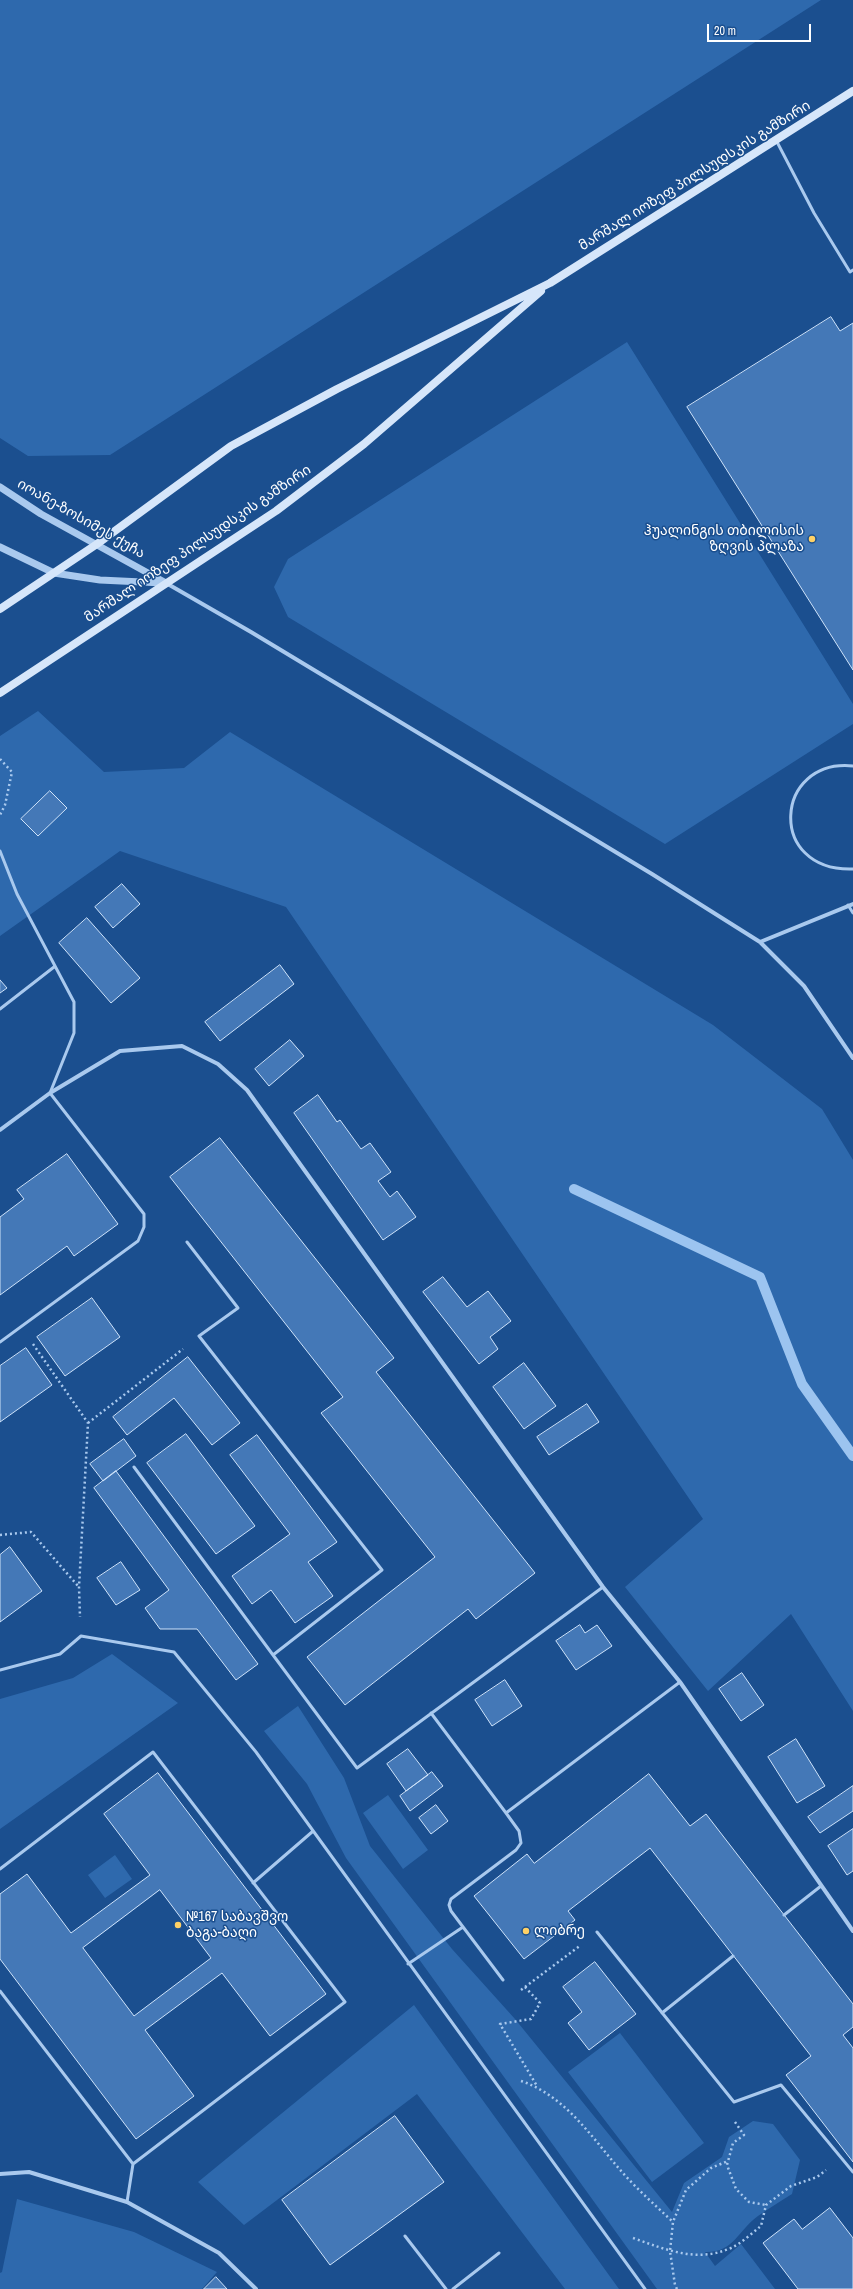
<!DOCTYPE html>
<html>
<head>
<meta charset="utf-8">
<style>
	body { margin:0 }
	#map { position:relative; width:853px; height:2289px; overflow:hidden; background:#1b4f8f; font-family:"Archivo Narrow",sans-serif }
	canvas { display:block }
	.scale { position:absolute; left:707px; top:24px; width:104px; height:18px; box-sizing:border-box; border:2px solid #fff; border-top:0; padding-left:5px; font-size:12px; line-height:14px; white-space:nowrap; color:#fff; -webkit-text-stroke:3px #1b4f8f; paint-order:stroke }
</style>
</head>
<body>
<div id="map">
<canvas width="853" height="2289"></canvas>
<div class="scale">20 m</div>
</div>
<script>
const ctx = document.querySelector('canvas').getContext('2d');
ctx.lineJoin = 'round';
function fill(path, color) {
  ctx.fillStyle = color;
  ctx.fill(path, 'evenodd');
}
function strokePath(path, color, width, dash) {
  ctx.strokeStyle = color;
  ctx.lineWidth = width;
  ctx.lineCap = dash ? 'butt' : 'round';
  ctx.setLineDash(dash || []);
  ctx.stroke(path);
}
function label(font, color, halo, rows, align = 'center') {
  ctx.font = font + ' "Archivo Narrow","Noto Sans Georgian",sans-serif';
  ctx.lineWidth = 3;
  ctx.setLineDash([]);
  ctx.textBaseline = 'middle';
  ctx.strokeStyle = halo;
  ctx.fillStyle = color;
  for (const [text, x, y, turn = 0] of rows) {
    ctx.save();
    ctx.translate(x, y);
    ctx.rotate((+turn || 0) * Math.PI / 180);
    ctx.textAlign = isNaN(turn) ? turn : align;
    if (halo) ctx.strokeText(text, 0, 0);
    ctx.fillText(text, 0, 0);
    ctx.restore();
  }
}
fill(new Path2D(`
	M0 0H821L110 455 28 456 0 438Z
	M627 342 853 704V724L665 844 288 617 274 587 288 559Z
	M38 711 104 772 184 768 230 732 713 1025 822 1109 853 1160V1711L791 1614 708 1691 625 1587 703 1519 286 907 120 851 0 936V736Z
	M112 1654 178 1703 0 1829V1699L73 1678Z
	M298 1706 344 1778 370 1846 452 1949 515 2019 672 2212 684 2183 722 2157 729 2137 753 2121 773 2124 800 2160 792 2194C781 2201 769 2208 758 2216 738 2230 734 2253 705 2252L715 2266 741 2244 775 2289H657L346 1858 307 1784 264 1731Z
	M388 1795 428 1850 403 1869 363 1813Z
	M115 1855 132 1879 105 1898 88 1875Z
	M414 2005 619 2289H565L417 2094 244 2225 198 2182Z
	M620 2033 704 2143 652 2182 568 2072Z
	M17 2199 134 2232 217 2272 202 2289H0V2273L2 2272Z`), '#2e69ad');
strokePath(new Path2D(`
	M574 1189 760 1277 802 1384 853 1456`), '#9cc4f0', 10);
const building = new Path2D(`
	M831 317 840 331 853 323V670L687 407Z
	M50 791 67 808 38 836 21 819Z
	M122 884 140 904 113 928 95 907Z
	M87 918 140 978 111 1003 59 943Z
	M280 965 294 984 220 1041 205 1022Z
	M0 980 7 988 0 993Z
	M290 1040 304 1056 269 1086 255 1069Z
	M318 1095 337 1122 340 1120 361 1149 370 1143 391 1172 378 1181 390 1197 397 1191 416 1217 383 1240 294 1113Z
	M220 1138 394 1358 376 1372 535 1573 476 1619 468 1609 345 1705 307 1657 435 1557 321 1413 343 1397 170 1177Z
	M67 1154 118 1224 74 1256 67 1246 0 1295V1217L24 1199 17 1190Z
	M443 1277 467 1307 488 1291 511 1321 490 1337 498 1349 479 1364 423 1292Z
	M92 1298 120 1337 65 1376 37 1337Z
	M26 1348 52 1385 0 1422V1366Z
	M188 1357 240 1423 212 1445 174 1398 127 1435 113 1417Z
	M524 1363 556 1406 524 1429 493 1387Z
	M587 1404 599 1422 549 1455 537 1437Z
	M186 1434 255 1526 216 1554 147 1463Z
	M257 1435 337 1542 308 1562 333 1596 295 1623 271 1590 252 1604 232 1576 290 1534 230 1455Z
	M124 1439 136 1456 103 1481 90 1464Z
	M116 1471 258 1664 236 1680 197 1629H160L145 1608 169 1590 94 1488Z
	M10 1547 42 1591 0 1622V1555Z
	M121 1562 140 1590 116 1605 97 1578Z
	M580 1625 585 1633 597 1625 612 1646 576 1670 556 1641Z
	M742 1673 764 1705 741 1721 719 1689Z
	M505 1680 522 1706 492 1726 475 1700Z
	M796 1739 825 1786 797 1803 768 1757Z
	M408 1749 428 1775 406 1791 387 1764Z
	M432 1772 443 1786 410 1811 400 1796Z
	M158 1773 326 1994 270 2036 222 1973 145 2030 194 2096 136 2139 0 1959V1894L27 1874 71 1933 150 1875 104 1814ZM160 1890 211 1958 134 2016 83 1948Z
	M649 1774 690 1826 706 1814 853 2004V2027L843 2035 853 2048V2162L786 2075 811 2056 650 1848 568 1911 575 1920 524 1959 474 1896 527 1854 534 1863Z
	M853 1786V1811L820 1833 808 1817Z
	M436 1805 448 1821 431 1834 419 1818Z
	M853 1829V1871L847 1875 828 1846Z
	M595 1962 636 2014 589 2050 568 2023 582 2012 563 1987Z
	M395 2116 444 2182 330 2265 282 2200Z
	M830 2208 853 2238V2289H798L763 2243 794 2219 802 2229Z
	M216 2277 227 2289H204Z`);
fill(building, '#4478b7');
strokePath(building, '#cfe3fa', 1);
strokePath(new Path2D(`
	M0 759 12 772 5 805 0 815
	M33 1344 88 1423 79 1587 80 1617
	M88 1423 183 1349
	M0 1535 31 1532 78 1586
	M525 1987 540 2003 531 2019 500 2024 537 2086
	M521 1990 581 1945
	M521 2081C566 2096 592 2138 622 2172 638 2190 656 2206 673 2222
	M735 2122 744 2135 733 2143 727 2165 736 2189 749 2202 766 2205
	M633 2238C667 2250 697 2263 731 2248 742 2243 752 2233 761 2226L766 2205 791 2186 817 2177 826 2170
	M677 2289 675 2285 670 2251 673 2222 686 2190 711 2168 728 2161`), '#a9c9ee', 2.5, [2, 3]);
strokePath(new Path2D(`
	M776 140 814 213 850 272 853 270
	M853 766C774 758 766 872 853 869
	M0 851 17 894 74 1002V1033L50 1093 144 1214V1227L138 1241 0 1342
	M848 905 853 913
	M0 1009 54 967
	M134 1467 273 1655 382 1570 199 1336 238 1308 187 1242
	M273 1655 357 1768 603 1587
	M0 1670 60 1654 81 1636 174 1652 256 1752 645 2289
	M431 1713 506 1813 680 1682
	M0 1869 153 1752 345 2002 133 2164 127 2202
	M253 1883 312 1832
	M784 1915 821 1886
	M597 1932 734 2102 781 2085 853 2172
	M408 1964 463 1927
	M503 1980 451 1911 449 1905 451 1899 516 1850 521 1843 519 1831 506 1813
	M0 1991 133 2164
	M662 2013 733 1956
	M405 2236 446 2289
	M453 2289 499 2253`), '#a9c9ee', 3);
strokePath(new Path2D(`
	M166 583 251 632 652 874 760 942 804 986 853 1058
	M760 942 853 904
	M0 1130 50 1093 120 1051 182 1046 218 1064 247 1090 603 1587 680 1682 853 1931
	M0 2174 29 2172 127 2202 219 2253 256 2289`), '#a9c9ee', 4);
strokePath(new Path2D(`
	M0 487 41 514 166 583
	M0 547 54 573 100 580 163 583`), '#a9c9ee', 7);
strokePath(new Path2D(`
	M0 609 97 544 231 446 337 389 550 283 853 91
	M0 693 276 511 364 444 541 291`), '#d6e6fa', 8);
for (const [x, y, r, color] of [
	[812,539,4,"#ffd166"],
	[178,1925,4,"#ffd166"],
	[526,1931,4,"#ffd166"]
]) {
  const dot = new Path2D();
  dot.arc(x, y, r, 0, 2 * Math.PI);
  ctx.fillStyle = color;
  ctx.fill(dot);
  strokePath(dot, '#1b4f8f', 1.5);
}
label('14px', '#fff', '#1b4f8f', [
	["მარშალ იოზეფ პილსუდსკის გამზირი",695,176,-32],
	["იოანე-ზოსიმეს ქუჩა",81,519,30],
	["მარშალ იოზეფ პილსუდსკის გამზირი",198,544,-34]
]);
label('14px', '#fff', '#1b4f8f', [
	["ჰუალინგის თბილისის",804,531,"right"],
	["ზღვის პლაზა",804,547,"right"],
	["№167 საბავშვო",186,1917],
	["ბაგა-ბაღი",186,1933],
	["ლიბრე",534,1931]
], 'left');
</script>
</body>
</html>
